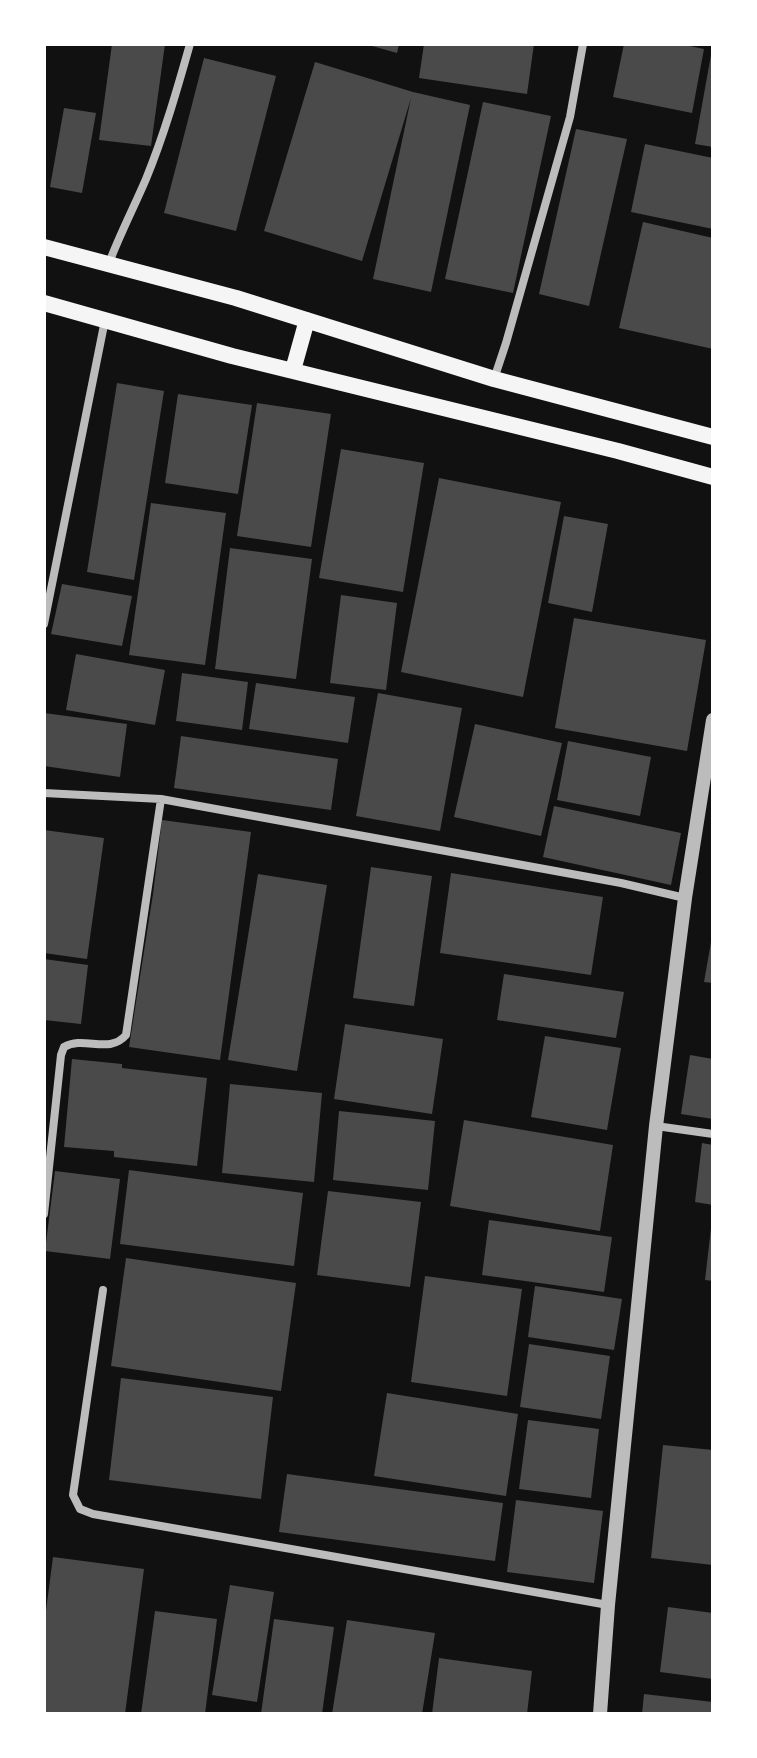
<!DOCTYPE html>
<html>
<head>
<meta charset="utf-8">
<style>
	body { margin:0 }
	#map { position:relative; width:757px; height:1758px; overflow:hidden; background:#111; font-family:"Sofia Sans Condensed",sans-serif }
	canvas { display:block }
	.frame { position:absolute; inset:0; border:46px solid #fff; pointer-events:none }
</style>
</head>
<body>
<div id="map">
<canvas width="757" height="1758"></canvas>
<div class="frame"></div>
</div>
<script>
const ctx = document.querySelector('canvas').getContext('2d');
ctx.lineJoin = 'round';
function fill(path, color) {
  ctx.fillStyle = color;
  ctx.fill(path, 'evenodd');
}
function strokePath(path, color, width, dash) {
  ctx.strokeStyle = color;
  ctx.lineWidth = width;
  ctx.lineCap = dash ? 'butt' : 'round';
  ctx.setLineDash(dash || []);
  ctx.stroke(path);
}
fill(new Path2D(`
	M112 44H165L151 146 99 140Z
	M365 44H399L397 53Z
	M424 44H534L527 94 419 78Z
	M624 44H680L704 49 692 113 613 97Z
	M711 55 713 56V147L695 144Z
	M204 58 276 76 236 231 164 213Z
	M315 62 413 92 470 105 431 292 373 279 411 98 362 261 264 231Z
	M483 102 551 116 513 293 445 279Z
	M64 108 96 113 82 193 50 187Z
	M576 129 627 139 589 306 539 294Z
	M645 144 713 158V229L631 212Z
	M643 222 713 238V349L619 328Z
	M117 383 164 391 134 580 87 572Z
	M178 394 252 405 238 494 165 483Z
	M257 403 331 414 311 547 237 536Z
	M341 449 424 463 403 592 319 578Z
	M439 478 561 502 523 697 401 672Z
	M151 503 226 513 205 665 129 655Z
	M564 516 608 524 592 612 548 603Z
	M230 548 312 559 296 679 215 669Z
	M62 584 132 596 122 646 51 634Z
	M341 595 397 603 386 690 330 683Z
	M574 618 706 640 687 751 555 728Z
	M76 654 165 670 155 725 66 710Z
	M182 673 248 682 242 730 176 721Z
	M256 683 355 697 348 743 249 729Z
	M378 693 462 708 440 831 356 816Z
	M44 713 127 724 120 777 44 766Z
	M475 724 562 743 541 836 454 817Z
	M181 736 338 759 331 810 174 788Z
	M568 741 651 757 640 816 557 800Z
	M554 806 681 833 671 885 543 857Z
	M162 820 251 832 220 1060 129 1047 153 894Z
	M44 830 104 838 87 959 44 953Z
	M371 867 432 876 414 1006 353 998Z
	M451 873 603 897 591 975 440 953Z
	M258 874 327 885 297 1071 228 1060Z
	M711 942H713V983L704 982Z
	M44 959 88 965 81 1024 44 1020Z
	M504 974 624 992 616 1038 497 1020Z
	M345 1024 443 1039 432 1114 334 1099Z
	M545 1036 621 1048 607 1130 531 1117Z
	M690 1055 713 1059V1119L681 1114Z
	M72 1059 122 1064V1068L207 1078 197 1166 114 1157V1151L64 1147Z
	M230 1084 322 1093 314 1182 222 1173Z
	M339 1111 435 1121 428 1190 333 1180Z
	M464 1120 613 1145 600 1231 450 1206Z
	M702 1143 713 1145V1205L695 1202Z
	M129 1170 303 1193 294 1266 120 1244Z
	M55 1171 120 1179 110 1259 45 1251Z
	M328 1191 421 1202 410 1287 317 1275Z
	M489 1220 612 1237 604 1292 482 1275Z
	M711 1228 713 1229V1281L705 1280Z
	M126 1258 296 1283 281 1391 111 1366Z
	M425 1276 522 1289 507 1396 411 1382Z
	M535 1286 622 1299 614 1350 528 1337Z
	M529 1344 610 1356 601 1419 520 1407Z
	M121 1378 273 1397 261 1499 109 1480Z
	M387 1393 518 1414 506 1496 374 1476Z
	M528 1420 599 1429 591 1498 519 1489Z
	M663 1445 713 1450V1565L651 1558Z
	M287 1474 503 1503 495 1561 279 1532Z
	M516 1500 603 1511 594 1583 507 1572Z
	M53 1557 144 1569 125 1714H44V1626Z
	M230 1585 274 1592 257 1702 212 1695Z
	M668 1607 713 1613V1679L660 1672Z
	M155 1611 217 1619 205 1714H141Z
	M274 1619 334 1627 322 1714H261Z
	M347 1620 435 1633 422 1714H332Z
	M439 1658 532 1671 527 1714H432Z
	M644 1694 713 1702V1714H642Z`), '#4a4a4a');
strokePath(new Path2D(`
	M109 263C120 234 134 207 146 179 164 135 177 90 190 44
	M494 379 506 343 570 117 583 44
	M44 624 105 320
	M44 793 161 799 621 883 685 898
	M656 1126 713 1134
	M44 1214 61 1055 64 1047C84 1035 109 1055 126 1035L161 799
	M103 1290 73 1495 80 1509 93 1514 608 1605`), '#bcbcbc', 8);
strokePath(new Path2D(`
	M600 1714 608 1605 656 1126 685 898 713 720`), '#bcbcbc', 14);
strokePath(new Path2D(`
	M44 247 236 298 494 379 713 437
	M44 303 232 356 618 451 713 477
	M293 370 307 320`), '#f5f5f5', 16);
</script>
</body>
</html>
